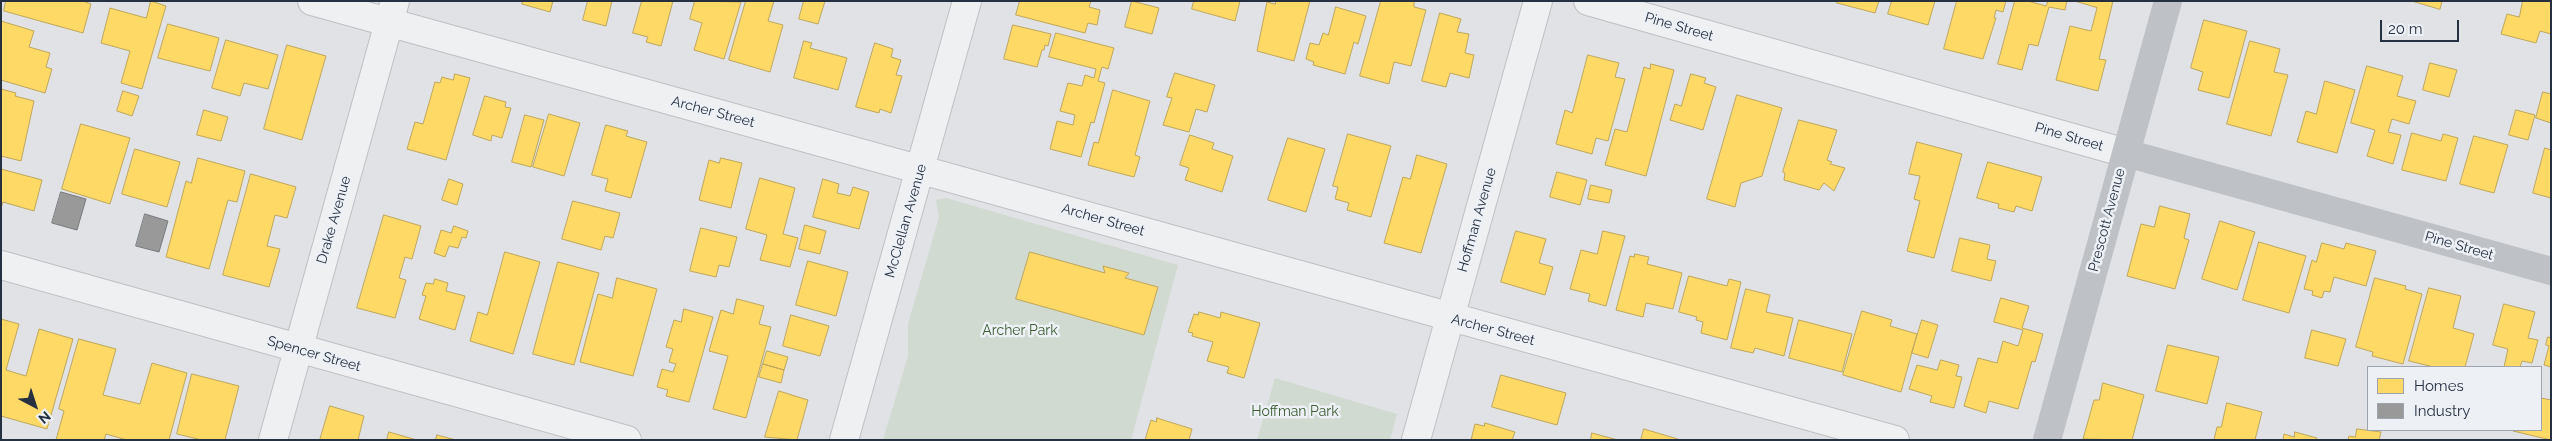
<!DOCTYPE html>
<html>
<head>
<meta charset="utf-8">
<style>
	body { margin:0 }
	#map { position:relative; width:2552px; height:441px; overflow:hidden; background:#e0e2e5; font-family:Raleway,sans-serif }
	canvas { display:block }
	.frame { position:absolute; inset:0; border:2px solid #253040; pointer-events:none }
	.legend { position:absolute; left:2367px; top:366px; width:175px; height:65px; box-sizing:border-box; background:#edf1f6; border:1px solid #9da4ad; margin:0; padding:6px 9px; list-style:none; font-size:15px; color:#253040 }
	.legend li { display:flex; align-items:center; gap:10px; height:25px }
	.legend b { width:25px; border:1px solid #9da4ad }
	.north { position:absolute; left:10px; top:381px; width:50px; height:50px; -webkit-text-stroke:4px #edf1f6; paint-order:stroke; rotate:140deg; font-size:14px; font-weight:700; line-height:20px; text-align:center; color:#253040 }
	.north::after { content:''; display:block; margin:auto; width:18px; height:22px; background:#253040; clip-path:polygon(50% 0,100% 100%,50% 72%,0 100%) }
	.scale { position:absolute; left:2380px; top:20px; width:79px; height:22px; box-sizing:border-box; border:2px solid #253040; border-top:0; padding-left:6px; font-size:15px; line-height:18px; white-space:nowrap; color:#253040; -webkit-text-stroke:4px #edf1f6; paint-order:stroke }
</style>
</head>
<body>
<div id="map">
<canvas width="2552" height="441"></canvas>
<div class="frame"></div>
<ul class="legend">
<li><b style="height:14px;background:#ffd966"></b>Homes</li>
<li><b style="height:14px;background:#999"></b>Industry</li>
</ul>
<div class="north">N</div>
<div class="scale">20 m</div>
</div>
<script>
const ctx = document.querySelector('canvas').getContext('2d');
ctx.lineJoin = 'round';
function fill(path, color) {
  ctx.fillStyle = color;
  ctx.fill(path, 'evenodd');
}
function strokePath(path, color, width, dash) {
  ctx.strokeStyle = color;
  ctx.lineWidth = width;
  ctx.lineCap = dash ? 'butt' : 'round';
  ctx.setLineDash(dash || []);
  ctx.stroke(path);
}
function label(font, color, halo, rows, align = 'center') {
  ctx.font = font + ' Raleway,sans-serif';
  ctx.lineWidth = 5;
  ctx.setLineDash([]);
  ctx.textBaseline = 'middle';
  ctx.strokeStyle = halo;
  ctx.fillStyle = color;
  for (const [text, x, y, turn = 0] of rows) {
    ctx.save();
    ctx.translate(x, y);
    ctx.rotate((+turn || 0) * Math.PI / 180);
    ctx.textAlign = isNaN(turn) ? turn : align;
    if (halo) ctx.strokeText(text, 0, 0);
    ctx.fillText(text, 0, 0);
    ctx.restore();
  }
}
fill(new Path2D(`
	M946 198 1178 265 1131 440H883L908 356V324L939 217 936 200Z
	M1275 378 1397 414 1390 440H1257Z`), '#d1dad0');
const homes = new Path2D(`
	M6 1H83L91 4 83 33 4 11Z
	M151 1 166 6 142 89 121 83 130 51 101 43 110 8 146 18Z
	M523 1H553L550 12 522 4Z
	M588 1H612L606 26 583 20Z
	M642 1H673L661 46 646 42 648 37 633 33Z
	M695 1 741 2 724 59 694 50 702 23 690 19Z
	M746 1H774L768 21 783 25 770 72 729 60Z
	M804 1H825L818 24 799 19Z
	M1020 1H1091L1089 7 1100 10 1097 25 1088 23 1085 33 1016 15Z
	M1132 1 1159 8 1152 34 1125 27Z
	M1194 1H1240L1235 21 1192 9Z
	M1276 1H1310L1294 61 1257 51 1267 2 1275 4Z
	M1381 1H1414V7L1426 10 1411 66 1394 62 1389 84 1360 76Z
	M1837 1H1879L1875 13 1837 3Z
	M1892 1H1935L1928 25 1888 14Z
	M1957 1H2006L2003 12 1996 10 1994 18H1996L1983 59 1944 49Z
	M2015 1H2028L2046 6 2048 1H2067L2065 10 2049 7 2038 46 2029 44 2022 70 1998 64Z
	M2075 1H2113L2099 59 2106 60 2098 91 2056 80 2070 26 2091 31 2097 8Z
	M2412 1H2442L2440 9Z
	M2523 1H2551V34L2540 31 2536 43 2501 34 2507 14 2519 17Z
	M1336 7 1366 16 1358 44 1354 42 1345 74 1313 65 1314 62 1306 59 1310 43 1319 45 1323 33 1328 35Z
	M1440 13 1461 19 1457 32 1469 34 1465 53 1474 55 1469 78 1450 73 1446 87 1422 81Z
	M2204 20 2247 31 2229 98 2198 90 2203 72 2191 68Z
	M1 21 34 31 29 47 50 53 46 67 52 69 45 93 1 80Z
	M168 24 219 38 210 71 158 58Z
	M1013 25 1051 34 1048 46 1045 45 1044 50H1042L1037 67 1004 59Z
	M1056 33 1114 48 1108 69 1102 67 1098 81 1105 83 1094 123 1091 122 1081 157 1050 149 1057 121 1073 125 1075 115 1060 111 1068 83 1082 86 1085 75 1094 78 1096 69 1049 57Z
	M226 40 278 55 268 89 244 83 240 96 212 88Z
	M804 41 812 43 810 48 847 58 838 90 794 78Z
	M2250 41 2280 49 2274 72 2288 75 2271 136 2227 124Z
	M875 43 893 49 891 57 901 60 896 75 902 76 891 113 880 109 879 113 856 107Z
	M287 45 326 56 302 140 264 129Z
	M1588 55 1619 63 1615 77 1625 79 1608 141 1596 138 1592 154 1556 144 1565 110 1572 113Z
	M2430 63 2457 70 2449 97 2423 90Z
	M1651 64 1674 70 1646 176 1605 165 1615 129 1627 132 1644 67 1650 69Z
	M2367 66 2403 76 2397 96 2416 101 2409 124 2392 119 2388 132 2401 135 2393 164 2367 156 2375 130 2351 123Z
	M1175 73 1215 85 1207 112 1196 109 1189 132 1163 125 1172 98 1167 97Z
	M455 74 470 78 446 160 407 149 415 122 423 124 435 82 440 83 442 77 453 80Z
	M1691 74 1706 78 1704 83 1716 87 1703 130 1670 120 1675 104 1681 106Z
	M2325 81 2355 90 2337 153 2297 142 2306 111 2316 114Z
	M1 89 16 93 15 96 34 101 21 161 1 156Z
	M1113 90 1150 101 1135 155 1140 157 1134 177 1088 165 1094 142 1098 143Z
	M123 91 139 96 132 116 117 111Z
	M2543 92 2551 94V123L2536 118Z
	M1737 95 1782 108 1762 176 1741 183 1735 207 1707 199Z
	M485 96 506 102 505 107 511 108 502 138 492 135 491 141 473 135Z
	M204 110 228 117 221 141 197 135Z
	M2516 110 2535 115 2528 140 2509 135Z
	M549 114 580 123 564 176 533 167Z
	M525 115 544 120 531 167 512 162Z
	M1799 120 1837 130 1827 160 1832 162 1830 164 1845 168 1834 191 1824 183 1819 190 1784 180 1785 173 1783 172Z
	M81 124 130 138 110 204 62 189Z
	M606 125 628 131 626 136 647 142 631 198 605 191 608 179 592 175Z
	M2412 133 2441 141 2443 134 2458 138 2446 181 2402 170Z
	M1348 134 1391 146 1371 217 1347 210 1349 203 1335 199 1338 187 1333 186Z
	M1190 135 1214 143 1212 149 1233 156 1222 192 1185 180 1189 168 1180 165Z
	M2474 136 2508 145 2494 193 2460 184Z
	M1288 138 1325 149 1306 212 1268 200Z
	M1917 142 1962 154 1934 258 1907 251 1920 201 1914 199 1920 176 1909 174Z
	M2545 148 2551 150V198L2533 193Z
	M135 149 180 162 167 207 122 194Z
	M1417 155 1447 164 1421 253 1384 243 1403 177 1410 179Z
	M198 158 245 171 237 202 228 200 209 269 166 257 186 181 191 183Z
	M721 158 742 163 731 208 699 200 709 160 719 163Z
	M1988 162 2042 177 2032 211 2016 206 2014 212 1998 208 1999 204 1977 198Z
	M1 169 42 180 34 211 3 202 1 208Z
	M1557 172 1587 180 1580 205 1550 197Z
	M251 174 296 187 287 218 275 215 267 246 280 249 269 287 223 275Z
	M760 178 795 188 783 234 798 238 790 267 760 260 767 235 746 229Z
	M449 179 463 184 457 205 442 200Z
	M823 179 839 184 837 193 850 196 853 187 869 192 859 229 813 217Z
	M1591 185 1612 190 1609 203 1588 199Z
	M573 201 620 213 613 238 605 236 601 250 562 239Z
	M2160 206 2190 214 2184 238 2189 240 2175 289 2127 276 2141 224 2154 227Z
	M384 215 421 226 412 259 405 257 399 278 406 280 395 318 357 308Z
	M2220 221 2255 232 2237 290 2202 279Z
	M805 225 826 231 820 254 799 249Z
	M454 226 468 231 466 238 462 237 458 248 449 246 445 257 434 253 441 230 451 233Z
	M701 228 737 237 729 267 719 265 716 277 690 271Z
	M1516 231 1546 239 1539 263 1553 267 1545 295 1501 282Z
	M1603 231 1625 236 1606 306 1588 301 1590 294 1570 289 1581 250 1597 254Z
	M1960 238 1990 245 1987 259 1996 261 1991 281 1952 271Z
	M2259 242 2306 256 2289 313 2243 300Z
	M2322 243 2344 249 2346 243 2376 251 2366 286 2334 277 2330 292 2324 291 2322 298 2312 295 2313 291 2304 289 2312 260 2316 262Z
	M505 252 540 262 513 354 470 341 478 312 487 315Z
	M1030 252 1105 273 1103 266 1129 273 1125 278 1158 287 1144 335 1016 299Z
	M1635 254 1649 257 1647 264 1682 273 1673 309 1646 303 1643 317 1616 310 1630 256 1634 257Z
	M808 261 848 272 836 316 796 305Z
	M558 262 599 273 574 365 533 354Z
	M1689 276 1727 286 1729 279 1741 282 1727 340 1701 333 1703 322 1696 320 1697 317 1679 312Z
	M617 278 657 289 633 376 580 362 598 294 612 298Z
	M2375 278 2406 286 2405 289 2422 294 2403 364 2372 356 2373 352 2356 347Z
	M435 279 448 283 446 291 465 296 455 330 419 319 426 296 422 295 426 283 433 284Z
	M2429 288 2461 296 2453 328 2474 334 2465 367H2434L2409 361Z
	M1746 289 1770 295 1766 312 1793 318 1784 356 1755 348 1753 353 1731 348Z
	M2001 298 2029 306 2022 328 2043 334 2035 362 2032 361 2018 409 1989 401 1986 413 1964 406 1978 358 1997 363 2003 341 2018 346 2023 330 1994 322Z
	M737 299 764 306 759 324 771 327 746 418 713 409 728 356 709 351 721 310 733 314Z
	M2504 304 2535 312 2528 338 2538 340 2532 363 2522 361 2520 367H2504L2508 349 2493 345Z
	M684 309 713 317 689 402 666 396 668 390 657 387 662 369 673 372 676 364 669 362 673 349 666 347 674 320 681 322Z
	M1862 311 1892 320 1890 326 1917 334 1901 392 1843 375Z
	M1199 312 1220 318 1221 312 1260 323 1244 378 1227 373 1229 367 1207 361 1213 342 1192 336 1193 333 1188 332 1194 314 1198 315Z
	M791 315 829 326 820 356 783 346Z
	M1 319 19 324 6 370 26 376 39 329 73 339 47 429 1 416Z
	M1799 320 1852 334 1842 372 1789 358Z
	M1922 320 1938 325 1928 358 1912 353Z
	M2312 330 2346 339 2338 366 2305 358Z
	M2548 337 2551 338V367L2544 365 2549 346 2546 345Z
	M79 339 116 349 103 395 140 404 152 363 187 373 169 440H127L106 434 104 440H56L64 411 59 409Z
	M2168 345 2219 357 2207 404 2156 391Z
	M767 351 788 357 784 370 763 364Z
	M1941 360 1959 365 1956 376 1962 377 1954 408 1930 402 1932 396 1909 389 1917 365 1937 370Z
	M763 364 784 370 781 383 759 377Z
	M192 374 239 386 225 440H202L177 434Z
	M1501 375 1566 393 1557 425 1492 407Z
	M2103 383 2144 395 2132 440 2083 439 2094 400H2099Z
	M779 391 808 400 797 440 765 437Z
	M2541 398 2551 400V440L2513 431 2541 430Z
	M2227 403 2262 412 2255 440H2214L2217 427H2221Z
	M330 406 364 416 358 440H320Z
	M1157 418 1192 429 1189 440H1145L1151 420 1156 422Z
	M1485 423 1515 432 1512 440H1471L1475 424 1484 426Z
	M1644 429 1681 440H1641Z
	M2357 429 2381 432 2379 440H2348L2349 436 2355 437Z
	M389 432 417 440H387Z
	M2295 432 2317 438 2316 440H2283L2284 434 2294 437Z
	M1592 433 1618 440H1591Z
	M437 435 456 440H436Z`);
fill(homes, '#ffd966');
strokePath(homes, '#bea65b', 1);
const industry = new Path2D(`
	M61 192 86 199 77 230 52 223Z
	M145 214 168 221 159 252 136 246Z`);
fill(industry, '#999');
strokePath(industry, '#767a7e', 1);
const street = new Path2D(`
	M312 1 1895 440
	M1588 1 2126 153
	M1 265 627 440
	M273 440 395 1
	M844 440 967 1
	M1416 440 1538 1`);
strokePath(street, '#bec0c3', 30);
strokePath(street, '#eff0f2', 28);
strokePath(new Path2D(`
	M2126 153 2551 271
	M2047 440 2168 1`), '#bec1c6', 28);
label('14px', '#253040', '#edf1f6', [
	["Pine Street",1679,27,16],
	["Archer Street",713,112,15],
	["Pine Street",2069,137,16],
	["Drake Avenue",334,220,-74],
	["Archer Street",1103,220,16],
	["Hoffman Avenue",1477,220,-74],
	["Prescott Avenue",2107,220,-75],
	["McClellan Avenue",906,221,-74],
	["Pine Street",2459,246,16],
	["Archer Street",1493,330,15],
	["Spencer Street",314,354,16]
]);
label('14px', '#3b5d31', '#edf1f6', [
	["Archer Park",1020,331],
	["Hoffman Park",1295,412]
]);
</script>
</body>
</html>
